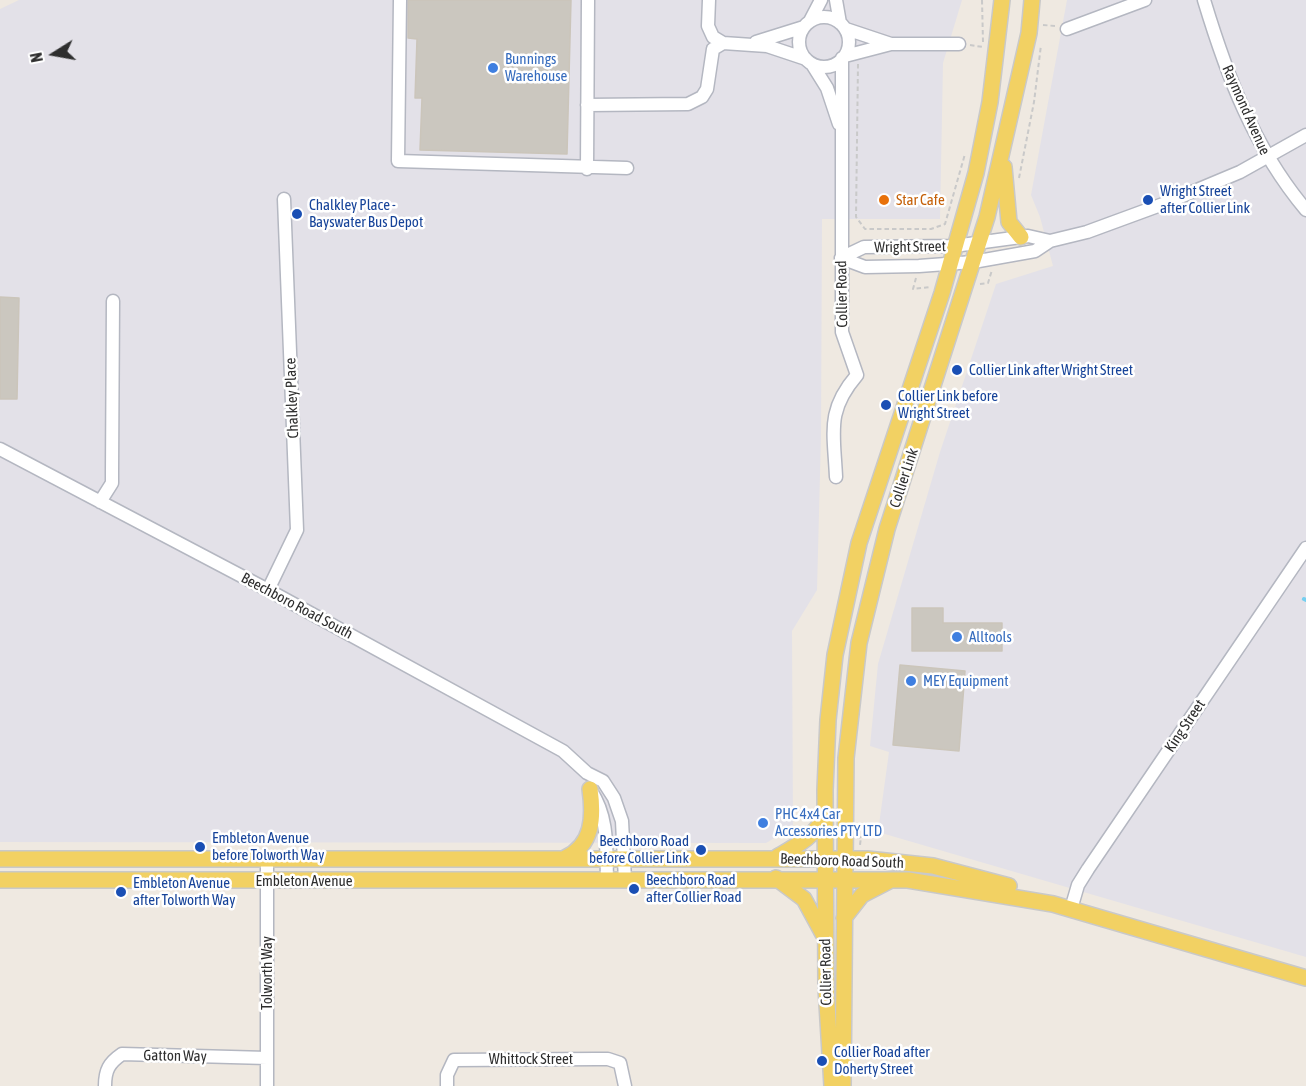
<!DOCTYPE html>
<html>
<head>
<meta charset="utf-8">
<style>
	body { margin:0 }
	#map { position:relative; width:1306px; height:1086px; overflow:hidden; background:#efe9e1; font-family:"Asap Condensed",sans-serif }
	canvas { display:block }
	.north { position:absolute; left:24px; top:24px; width:60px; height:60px; -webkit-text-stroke:4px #fff; paint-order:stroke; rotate:259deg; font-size:16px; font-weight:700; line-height:24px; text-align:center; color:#2e2e2e }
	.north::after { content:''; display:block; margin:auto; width:21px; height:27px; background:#2e2e2e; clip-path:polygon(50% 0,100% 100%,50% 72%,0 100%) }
</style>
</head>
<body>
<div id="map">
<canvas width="1306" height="1086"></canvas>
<div class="north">N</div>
</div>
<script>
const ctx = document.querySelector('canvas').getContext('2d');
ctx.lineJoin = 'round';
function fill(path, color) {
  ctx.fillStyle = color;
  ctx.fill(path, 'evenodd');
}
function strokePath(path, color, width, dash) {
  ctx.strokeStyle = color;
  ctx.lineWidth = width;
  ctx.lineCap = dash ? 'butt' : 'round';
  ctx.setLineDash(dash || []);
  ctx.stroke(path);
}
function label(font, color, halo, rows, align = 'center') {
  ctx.font = font + ' "Asap Condensed",sans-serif';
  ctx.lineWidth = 5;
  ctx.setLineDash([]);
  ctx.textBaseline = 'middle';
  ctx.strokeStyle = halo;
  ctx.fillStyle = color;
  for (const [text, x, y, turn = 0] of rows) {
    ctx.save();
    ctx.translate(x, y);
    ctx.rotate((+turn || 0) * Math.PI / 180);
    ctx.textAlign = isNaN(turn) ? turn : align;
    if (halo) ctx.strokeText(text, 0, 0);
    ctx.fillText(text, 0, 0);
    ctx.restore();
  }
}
fill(new Path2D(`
	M19 0H962L943 63 940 219H822L821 436 817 590 792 631 793 827 766 843 0 842V9Z
	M1067 0H1306V957L878 832 889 752 870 746 878 664 940 452 996 284 1053 266 1040 217 1031 195Z`), '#e3e1e8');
strokePath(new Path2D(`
	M1304 599 1306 600`), '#75cff0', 4);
const building = new Path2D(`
	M408 0H571L567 154 420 150 422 98H415L417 39 408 38Z
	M0 297 19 298 17 399H0Z
	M912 608H943V623H1002V651H912Z
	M900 665 965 671 959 751 893 745Z`);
fill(building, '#cbc7bf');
strokePath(building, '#cbc5ba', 1.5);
const minor = new Path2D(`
	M400 0 398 161 627 168
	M709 0 708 26 713 37 723 43 767 46 806 59
	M836 0 840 23
	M1204 0C1227 76 1254 148 1306 210
	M799 42a25 25 0 1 1 50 0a25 25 0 1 1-50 0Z
	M810 21 821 0
	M846 29 891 44
	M1067 29 1145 0
	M756 42 804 27
	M845 56 891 44H959
	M812 64 827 88 839 124
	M587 105 688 104 702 97 707 89 713 49 723 43
	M587 169 588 0
	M841 258 865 267 919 266 973 262 1035 251 1050 241 1087 232 1166 203 1240 172 1306 135
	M841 258 864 247 954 246 1028 236 1050 241
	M0 449 268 590 563 751 587 773 603 781 614 798 622 821 625 880
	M836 477C834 432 826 411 857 375L842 332V58
	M100 502 112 483V471L113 301
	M268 590 297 530 284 199
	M591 791C609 818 606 849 607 880
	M1071 909 1078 885 1088 869 1306 548
	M105 1086C105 1070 109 1063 122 1054L267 1058
	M267 1086V860
	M447 1086V1075L454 1060 596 1059H608L620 1063 625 1086`);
const major = new Path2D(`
	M1004 167 1009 222 1021 237
	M777 857C796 846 816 836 825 815
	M565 858C593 845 594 817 590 789
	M0 859H867L933 866 1009 886
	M776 878 804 899 823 934
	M0 880H908L1053 904 1306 978
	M844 918 862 895 889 881
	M832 1086 826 987 825 790 828 720 835 655 859 543 942 293 976 173 990 102 1002 0
	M843 1086 846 758 859 643 887 529 987 217 1029 33 1032 0`);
strokePath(minor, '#b4b7c1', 15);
strokePath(major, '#c9c9c9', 18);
strokePath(new Path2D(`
	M982 0 983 42
	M1043 25 1055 26
	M970 45 983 47
	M858 64 856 217 865 229H931L945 224 965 154
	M1019 178 1034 102 1041 45
	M916 278 913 289 930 287
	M980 284 988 283 992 270
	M857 838 861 837 860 845`), '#c9c9c9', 2, [4.5, 3]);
strokePath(minor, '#fff', 12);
strokePath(major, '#f2d163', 15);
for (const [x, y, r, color] of [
	[493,68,6,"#3f7fe0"],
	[884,200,6,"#e8710a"],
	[1148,200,6,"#1a4fb4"],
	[297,214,6,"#1a4fb4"],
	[957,370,6,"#1a4fb4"],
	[886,405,6,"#1a4fb4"],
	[957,637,6,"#3f7fe0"],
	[911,681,6,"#3f7fe0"],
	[763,823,6,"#3f7fe0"],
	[200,847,6,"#1a4fb4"],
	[701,850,6,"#1a4fb4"],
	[634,889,6,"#1a4fb4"],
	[121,892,6,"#1a4fb4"],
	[822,1061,6,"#1a4fb4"]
]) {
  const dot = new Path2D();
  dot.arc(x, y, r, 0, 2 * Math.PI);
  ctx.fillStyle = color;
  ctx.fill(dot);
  strokePath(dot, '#fff', 2);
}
label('15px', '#366cbe', '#fff', [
	["Bunnings",505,59],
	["Warehouse",505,76],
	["Alltools",969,637],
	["MEY Equipment",923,681],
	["PHC 4x4 Car",775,814],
	["Accessories PTY LTD",775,831]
], 'left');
label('15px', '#2e2e2e', '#fff', [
	["Raymond Avenue",1246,110,66],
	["Wright Street",910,247,-1],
	["Collier Road",842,294,-91],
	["Chalkley Place",292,398,-92],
	["Collier Link",904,478,-72],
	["Beechboro Road South",297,606,28],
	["King Street",1185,726,-56],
	["Beechboro Road South",842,861,2],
	["Embleton Avenue",304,881],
	["Collier Road",826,972,-91],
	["Tolworth Way",267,973,-90],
	["Gatton Way",175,1056,1],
	["Whittock Street",531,1059]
]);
label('15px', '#164399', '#fff', [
	["Wright Street",1160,191],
	["after Collier Link",1160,208],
	["Chalkley Place -",309,205],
	["Bayswater Bus Depot",309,222],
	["Collier Link after Wright Street",969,370],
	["Collier Link before",898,396],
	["Wright Street",898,413],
	["Embleton Avenue",212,838],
	["before Tolworth Way",212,855],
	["Beechboro Road",689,841,"right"],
	["before Collier Link",689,858,"right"],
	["Beechboro Road",646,880],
	["after Collier Road",646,897],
	["Embleton Avenue",133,883],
	["after Tolworth Way",133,900],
	["Collier Road after",834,1052],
	["Doherty Street",834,1069]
], 'left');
label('15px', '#c56008', '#fff', [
	["Star Cafe",896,200]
], 'left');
</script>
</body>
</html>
